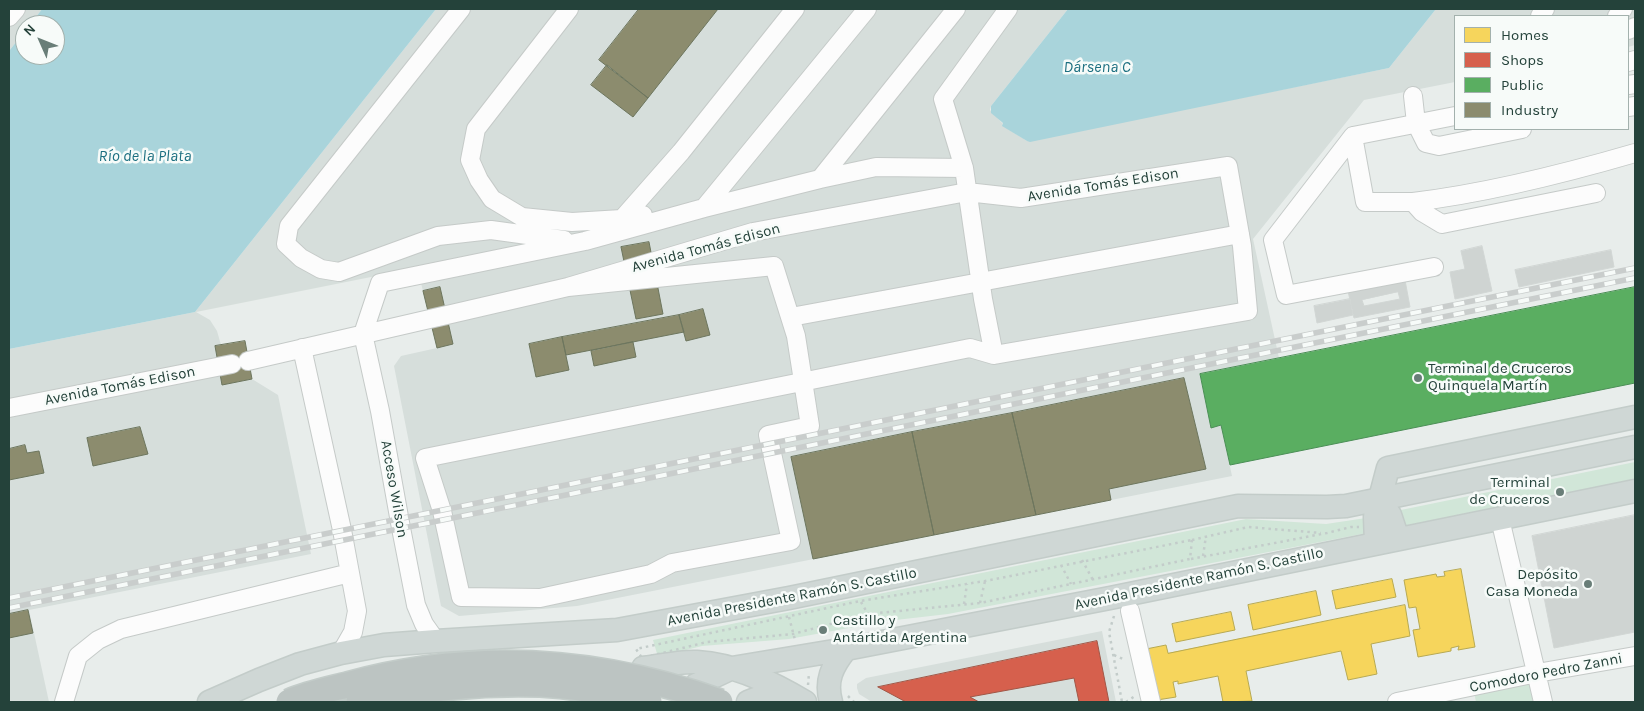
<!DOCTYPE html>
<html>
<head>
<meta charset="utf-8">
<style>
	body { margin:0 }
	#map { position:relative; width:1644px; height:711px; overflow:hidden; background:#e8edeb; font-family:Karla,sans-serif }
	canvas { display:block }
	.frame { position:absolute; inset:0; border:10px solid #24423a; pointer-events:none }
	.legend { position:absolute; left:1454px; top:15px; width:175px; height:115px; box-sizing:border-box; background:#f7fbf9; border:1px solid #a3b1ad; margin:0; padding:6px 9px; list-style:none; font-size:15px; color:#24423a }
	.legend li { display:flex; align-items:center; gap:10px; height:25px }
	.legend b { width:25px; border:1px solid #a3b1ad }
	.north { position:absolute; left:15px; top:15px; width:50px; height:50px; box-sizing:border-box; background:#f7fbf9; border:1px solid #a3b1ad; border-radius:50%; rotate:314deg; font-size:14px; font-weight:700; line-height:20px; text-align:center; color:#24423a }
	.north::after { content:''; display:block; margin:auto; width:18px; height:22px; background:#697e78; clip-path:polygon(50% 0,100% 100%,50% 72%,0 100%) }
</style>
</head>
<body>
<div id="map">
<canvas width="1644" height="711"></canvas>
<div class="frame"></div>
<ul class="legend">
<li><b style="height:14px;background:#f6d55c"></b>Homes</li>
<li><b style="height:14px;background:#d6604d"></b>Shops</li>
<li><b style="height:14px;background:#5aae61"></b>Public</li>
<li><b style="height:14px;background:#8c8c6e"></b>Industry</li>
</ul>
<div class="north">N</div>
</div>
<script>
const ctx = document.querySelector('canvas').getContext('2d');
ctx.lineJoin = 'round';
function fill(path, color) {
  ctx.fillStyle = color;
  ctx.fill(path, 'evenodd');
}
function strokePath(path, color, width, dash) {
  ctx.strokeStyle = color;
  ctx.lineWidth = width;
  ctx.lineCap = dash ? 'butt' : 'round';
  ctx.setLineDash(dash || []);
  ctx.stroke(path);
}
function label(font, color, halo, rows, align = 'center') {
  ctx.font = font + ' Karla,sans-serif';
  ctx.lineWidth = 5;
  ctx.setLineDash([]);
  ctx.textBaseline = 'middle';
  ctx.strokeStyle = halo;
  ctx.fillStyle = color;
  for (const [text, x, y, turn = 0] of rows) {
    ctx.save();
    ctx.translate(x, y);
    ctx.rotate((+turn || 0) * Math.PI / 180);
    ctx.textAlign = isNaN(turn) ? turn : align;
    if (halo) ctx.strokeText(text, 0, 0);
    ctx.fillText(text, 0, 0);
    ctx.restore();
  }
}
fill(new Path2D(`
	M9 9H42L30 25H25V31L9 51Z
	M436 9H1068L991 106 990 110 1003 124 1002 125 1027 141 1389 68 1436 9H1635V45L1628 47V16H1455V82L1364 100 1253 239 1279 358 1200 374 1211 427 1221 425 1232 476 577 606 459 616 441 606 394 366 401 356 437 348 421 283 411 269 196 312 210 320 217 331 221 345 229 344 236 382 252 379 278 395 311 554 29 610 49 702H9V349L195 312Z
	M1102 631 1116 702H872L859 694 857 688V684L866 678Z`), '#d6dedb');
fill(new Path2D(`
	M1635 462V479L1399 527 1396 511Z
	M1366 518 1367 533 948 614 887 621 789 639 702 646 658 657 653 640 1246 519 1326 524Z
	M1529 681 1533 702H1476L1474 692Z`), '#d1e6d8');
fill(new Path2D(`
	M42 9H436L195 312 9 349V51L25 31V55H55V25H30Z
	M1068 9H1436L1389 68 1030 142 1027 141 1002 126 1003 123 991 113V106Z`), '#a9d4db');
const homes = new Path2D(`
	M1461 569 1475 647 1458 650 1459 646 1451 648V651L1418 657 1413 630 1420 629 1416 607 1409 608 1404 580 1436 574 1437 577 1445 576 1444 572Z
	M1392 579 1396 597 1336 609 1332 591Z
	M1316 591 1321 615 1253 630 1248 605Z
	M1405 605 1410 636 1371 644 1377 674 1348 680 1341 651 1246 671 1252 701 1223 702 1218 676 1178 684V681L1173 682 1176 697 1157 700 1146 649 1166 645 1168 653Z
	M1231 612 1235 630 1176 642 1172 624Z`);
fill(homes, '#f6d55c');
strokePath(homes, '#b7a952', 1);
const shops = new Path2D(`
	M1097 641 1109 702H1079L1074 678 970 697 979 702H906L878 687Z`);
fill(shops, '#d6604d');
strokePath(shops, '#a15747', 1);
const public = new Path2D(`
	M1635 287V383L1230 465 1221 425 1211 428 1200 374Z`);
fill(public, '#5aae61');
strokePath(public, '#4a8e55', 1);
const industry = new Path2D(`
	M639 9H718L648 98 599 60Z
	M607 65 648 98 633 117 591 85Z
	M649 242 663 314 636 319 621 247Z
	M440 287 453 344 437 348 423 291Z
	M703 309 710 335 686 341 679 315Z
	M679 315 684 332 566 355 562 337Z
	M562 337 569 370 536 377 529 344Z
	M245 341 252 379 222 385 215 346Z
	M633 342 636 357 594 366 591 351Z
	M1184 378 1206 469 1109 489 1111 500 1036 515 1012 413Z
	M1012 413 1036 515 934 535 912 432Z
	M140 427 148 454 93 466 87 438Z
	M912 432 934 535 813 559 791 457Z
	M25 445 27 453 39 451 44 473 9 480V449Z
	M28 610 33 633 9 638V614Z`);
fill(industry, '#8c8c6e');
strokePath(industry, '#6d765e', 1);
const building = new Path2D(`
	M1482 246 1492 291 1455 299 1450 272 1465 269 1461 251Z
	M1611 250 1614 267 1519 287 1515 270Z
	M1405 280 1410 307 1354 318 1348 291ZM1398 292 1400 299 1364 306 1362 300Z
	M1350 299 1353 315 1317 323 1314 306Z
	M1635 515V632L1554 648 1532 536Z`);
fill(building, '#cfd4d2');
strokePath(building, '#d1d6d4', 1);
strokePath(new Path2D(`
	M342 702 345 694`), '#c1cbc8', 22, [22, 11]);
const minor = new Path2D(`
	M461 9 289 226 286 244 301 258 321 269 339 272 438 236 491 230 564 240
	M569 9 476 129 470 160 479 180 492 199 522 217 572 222 622 219 643 215
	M1540 16 1545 9
	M1617 16 1623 9
	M9 17 16 9
	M1628 30 1635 27
	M1628 62 1635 60
	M1628 85 1635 84
	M1413 96 1416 123 1426 143 1439 146 1522 129
	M1628 107 1635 106
	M1353 136 1273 240 1286 295 1434 267
	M1353 136 1365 202H1413L1422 212 1442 224 1596 193
	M1353 136 1455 116
	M820 179 956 9
	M1413 202C1488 193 1563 174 1635 153
	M701 209 704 208 867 9
	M622 219 681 152 795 9
	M791 317 1240 234
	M302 348 342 530 357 611 353 632 341 653
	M994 355 983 299 964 168 943 99 1008 9
	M248 361 568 287 753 232 967 192 1021 198 1228 166 1242 246 1248 311 994 355 970 348 425 458 442 511 461 597 540 598 651 574 672 563 791 541 768 435 810 426 796 336 774 266 568 287
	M9 408 232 364
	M1500 519 1543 702
	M1130 611 1151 702
	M436 641 424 624 416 605 401 528 380 411 363 334 380 283 585 241 704 208 820 179 876 167 964 168
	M64 702 78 656 98 640 121 629 350 573
	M1397 702 1537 673 1635 656`);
const major = new Path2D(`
	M1379 500 1390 515 1398 539
	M1376 543 1375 517 1388 468 1635 417
	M643 668C658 666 682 661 697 662 735 664 773 683 805 702
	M696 685 732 668 846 649 1110 598 1635 491
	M209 702 259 680 300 664 341 653 384 645 436 641 617 630 789 598 1238 506 1327 507 1346 506 1635 447
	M748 702 781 689
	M831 702C825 681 832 666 846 649`);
strokePath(minor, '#c5cac8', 20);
strokePath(major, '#c3ccc9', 25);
strokePath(new Path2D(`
	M1192 540 1190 559 980 603 868 614 793 634 707 642 642 658 636 649 860 601 985 581Z
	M1192 540 1248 527 1321 533
	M1203 556 1206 536
	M1191 559 1327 533 1351 527H1359
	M1082 560 1093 580
	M1061 565 1071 584
	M861 602 868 614
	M980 603 985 581
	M964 604 967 584
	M1114 616 1109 632 1122 702
	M789 617 795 640
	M1114 655 1125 660
	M808 685 809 673
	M848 696 854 702
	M1126 702 1135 696`), '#c3ccca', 2.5, [2.5, 4]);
strokePath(minor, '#fcfcfc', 18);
strokePath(major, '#cfd7d5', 22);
const rail = new Path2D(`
	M9 598 1635 268
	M9 608 1635 278`);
strokePath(rail, '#c9cdcc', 5.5);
strokePath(rail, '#f7fbf9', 4, [11]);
const highwayBridge = new Path2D(`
	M289 702C307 694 327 690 347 685 474 650 597 658 720 702
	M359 702C417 689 480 682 540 684 577 686 613 693 649 702`);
strokePath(highwayBridge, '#c3ccc9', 28, []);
strokePath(highwayBridge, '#bcc4c2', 25);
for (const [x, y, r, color] of [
	[1418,378,5,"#697e78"],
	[1560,492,5,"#697e78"],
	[1588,584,5,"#697e78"],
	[823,630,5,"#697e78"]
]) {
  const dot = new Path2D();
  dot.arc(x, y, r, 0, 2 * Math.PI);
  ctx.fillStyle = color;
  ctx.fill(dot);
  strokePath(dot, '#f7fbf9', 2);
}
label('15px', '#24423a', '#f7fbf9', [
	["Avenida Tomás Edison",1103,185,-9],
	["Avenida Tomás Edison",706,248,-15],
	["Avenida Tomás Edison",120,386,-11],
	["Acceso Wilson",394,489,80],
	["Avenida Presidente Ramón S. Castillo",1199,579,-12],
	["Avenida Presidente Ramón S. Castillo",792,597,-11],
	["Comodoro Pedro Zanni",1546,673,-11]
]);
label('15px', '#24423a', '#f7fbf9', [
	["Terminal de Cruceros",1428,369],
	["Quinquela Martín",1428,386],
	["Terminal",1550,483,"right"],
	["de Cruceros",1550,500,"right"],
	["Depósito",1578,575,"right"],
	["Casa Moneda",1578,592,"right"],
	["Castillo y",833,621],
	["Antártida Argentina",833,638]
], 'left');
label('italic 16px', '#1c6f80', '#f7fbf9', [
	["Dársena C",1097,67],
	["Río de la Plata",145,156]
]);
</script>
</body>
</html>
